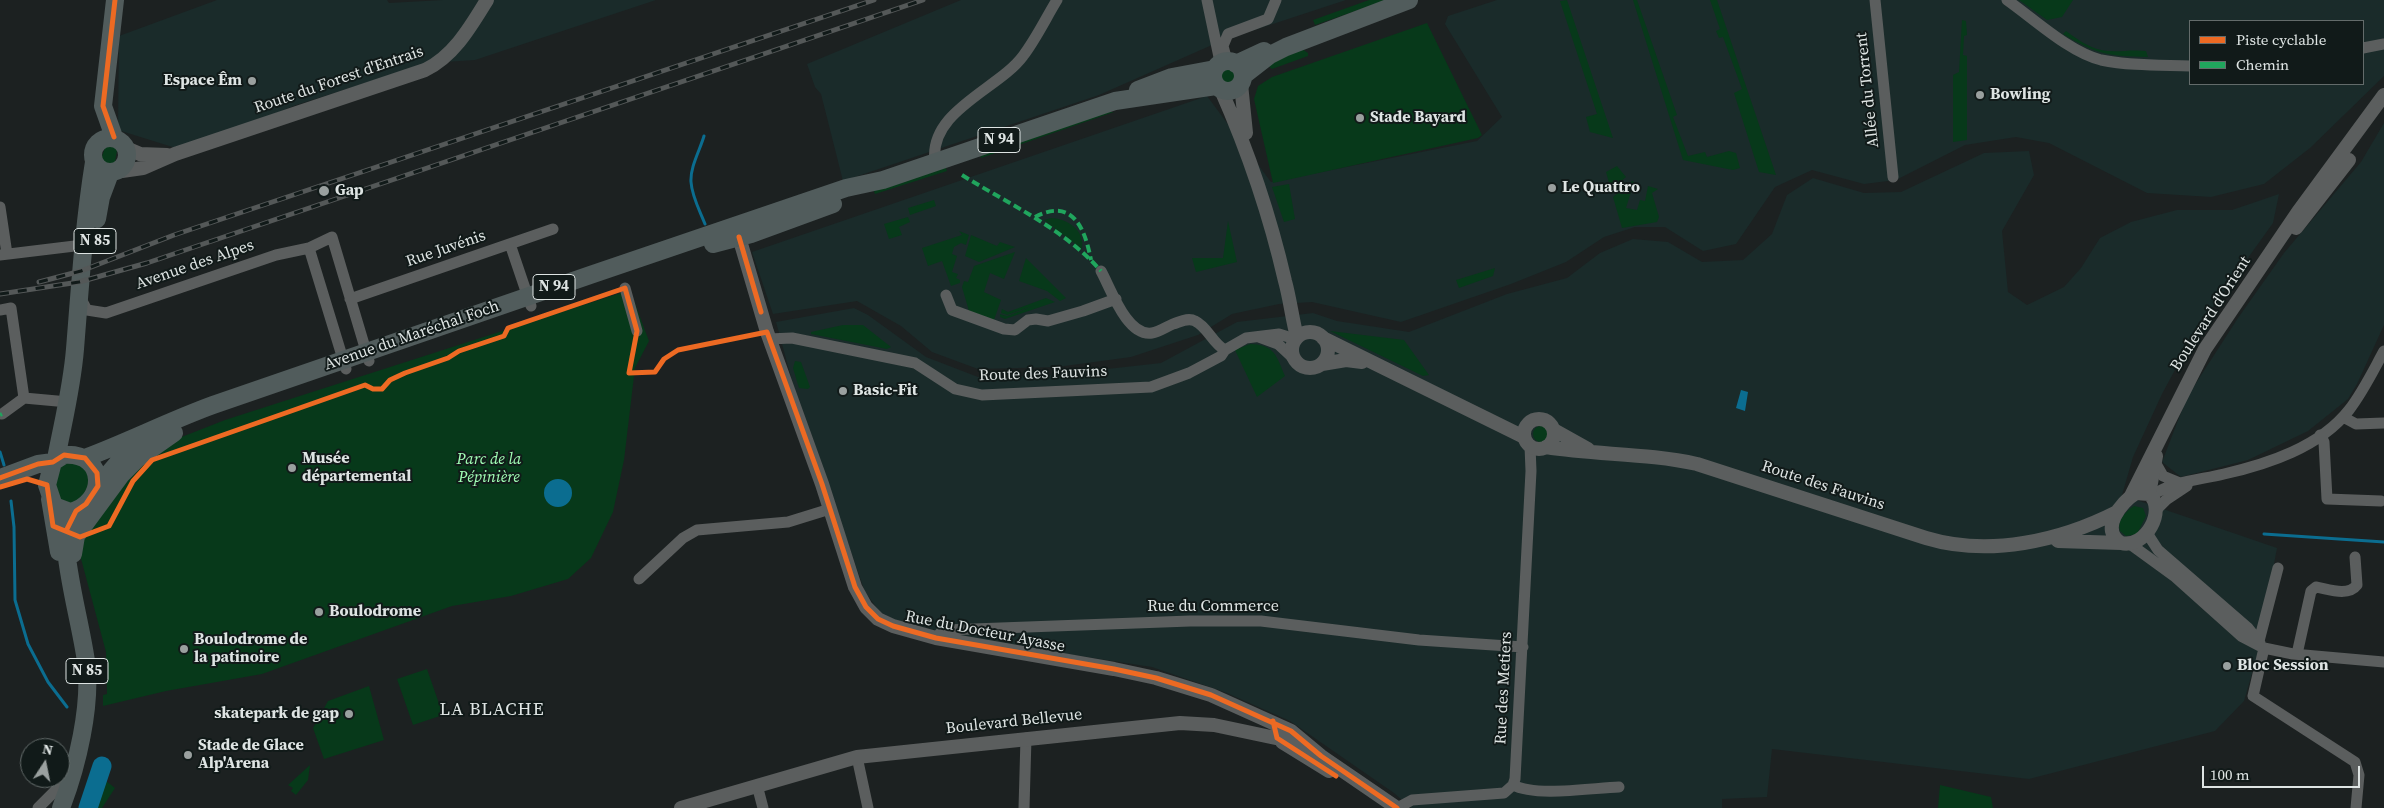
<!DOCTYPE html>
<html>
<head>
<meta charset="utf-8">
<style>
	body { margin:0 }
	#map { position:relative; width:2384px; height:808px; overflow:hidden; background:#1c2121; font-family:"Source Serif 4",serif }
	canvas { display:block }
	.legend { position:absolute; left:2189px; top:20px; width:175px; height:65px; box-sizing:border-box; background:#111a19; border:1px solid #636b6a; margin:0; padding:6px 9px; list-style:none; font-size:15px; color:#dee4e3 }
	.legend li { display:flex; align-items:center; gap:10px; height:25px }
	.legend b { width:25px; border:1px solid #636b6a }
	.north { position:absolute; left:20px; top:738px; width:50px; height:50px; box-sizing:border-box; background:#111a19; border:1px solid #636b6a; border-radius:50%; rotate:11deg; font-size:14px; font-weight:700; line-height:20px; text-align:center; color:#dee4e3 }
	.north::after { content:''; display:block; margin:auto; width:18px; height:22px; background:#9aa09f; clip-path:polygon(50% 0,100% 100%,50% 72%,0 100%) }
	.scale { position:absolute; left:2202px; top:766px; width:158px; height:22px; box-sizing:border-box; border:2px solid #dee4e3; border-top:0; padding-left:6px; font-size:15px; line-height:18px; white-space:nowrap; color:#dee4e3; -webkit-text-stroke:4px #111a19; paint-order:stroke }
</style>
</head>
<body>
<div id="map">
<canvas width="2384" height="808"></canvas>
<ul class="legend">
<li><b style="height:6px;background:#ed6a23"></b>Piste cyclable</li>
<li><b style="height:6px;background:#20a55d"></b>Chemin</li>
</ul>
<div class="north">N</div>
<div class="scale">100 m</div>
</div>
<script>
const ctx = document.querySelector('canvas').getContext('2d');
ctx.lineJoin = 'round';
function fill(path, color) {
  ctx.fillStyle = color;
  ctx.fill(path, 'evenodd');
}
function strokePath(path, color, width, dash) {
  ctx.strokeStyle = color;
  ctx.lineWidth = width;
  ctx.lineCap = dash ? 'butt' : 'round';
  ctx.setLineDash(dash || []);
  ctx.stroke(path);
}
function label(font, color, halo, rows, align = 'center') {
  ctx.font = font + ' "Source Serif 4",serif';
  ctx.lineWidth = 4;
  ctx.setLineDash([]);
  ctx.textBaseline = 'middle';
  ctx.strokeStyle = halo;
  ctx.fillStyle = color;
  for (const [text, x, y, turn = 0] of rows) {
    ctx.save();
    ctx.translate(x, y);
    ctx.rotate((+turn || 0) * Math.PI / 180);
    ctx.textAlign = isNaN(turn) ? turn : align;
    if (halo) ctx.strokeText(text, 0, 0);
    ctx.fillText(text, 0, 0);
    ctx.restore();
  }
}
fill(new Path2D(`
	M217 0H387L389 3 443 0H656L475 60 429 63 296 105 235 130 179 149 118 130 119 36Z
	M961 0H1346L1221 41 1099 95 843 181 821 94 815 87 807 64Z
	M1497 0H2384V76L2310 148 2264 184 2211 197 2147 193 2049 143 2016 137 1965 145 1896 180 1864 184 1812 170 1775 187 1736 244 1703 251 1665 227H1635L1604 237 1566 262 1511 284 1401 322 1312 302 1279 304 1232 314 1198 335 1131 357 1057 367 978 369 932 352 901 326 857 301 773 314 752 252 1207 96 1271 182 1477 141 1502 117 1445 24 1448 16ZM2190 21H2363V84H2190Z
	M2384 123V325L2357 384 2348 399 2308 431 2248 460 2181 477 2162 462 2187 397 2238 318 2284 253 2361 162Z
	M2029 151 2034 175 2002 231 2008 292 2027 305 2064 287 2081 268 2100 238 2131 222 2177 210H2232L2279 194 2273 223 2197 329 2162 394 2133 457 2122 495 2277 548 2257 656 2244 701 2215 731 2029 779 1772 749 1767 797 1722 799V808H1411L1394 793 1290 721 1227 693 1152 667 976 640 894 620 880 612 865 592 796 395 776 322 854 308 868 315 926 357 978 377 1044 376 1161 363 1237 322 1313 313 1337 321 1409 332 1507 294 1567 278 1600 253 1633 239 1668 242 1702 262 1743 260 1772 234 1787 195 1813 178 1864 193 1901 192 1984 153Z`), '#1a2b2a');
fill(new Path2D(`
	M1369 0H1387L1315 25 1313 20Z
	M1567 0 1613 138 1590 132 1586 117 1597 114 1560 1Z
	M1633 0H1637L1677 115 1673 117 1688 156 1705 152 1707 157 1729 151 1736 153 1740 168 1733 170 1683 160Z
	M1710 0H1717L1776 175 1759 172 1734 93 1742 89 1723 37 1719 38 1716 31 1720 29Z
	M2019 0H2073L2062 17 2047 20Z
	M1962 20 1966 21 1967 35 1964 36 1963 55 1967 56V140L1953 142V75L1959 72Z
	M1427 23 1482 135 1478 138 1273 183 1254 99 1258 86 1272 77Z
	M2066 31C2077 39 2088 47 2101 50 2116 53 2131 49 2146 51L2148 57C2109 56 2097 55 2063 34Z
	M1299 47 1308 53V56L1272 69 1267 65Z
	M1219 77a9 9 0 1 1 18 0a9 9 0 1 1-18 0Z
	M1104 112H1114L981 158 980 155Z
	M106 145H113L117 150 115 162 112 165H107L102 161V156Z
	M945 165 947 171 875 194 873 189Z
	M1617 166 1626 177 1611 190 1606 172Z
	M1632 181 1634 182 1626 208 1637 210 1640 200 1645 201 1648 186 1658 189 1652 193 1659 217 1657 222 1622 228 1613 197Z
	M1289 184 1295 219 1284 222 1272 187Z
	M934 200 936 206 910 215 908 208Z
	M908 217 910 222 899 227 902 235 889 239 884 224Z
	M1051 218C1068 219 1085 230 1082 249L1044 220Z
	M1228 221 1237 262 1196 272 1192 258H1223Z
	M959 231 969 235 966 245 961 243 954 247 952 254 957 256 952 272 958 274 956 278 960 280V283L951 286 942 261 928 266 922 248 962 235Z
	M971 235 997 246 1000 242 1015 247 979 262 965 256Z
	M1015 252 1004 279 990 273 984 292 1001 300 994 320 969 311 962 287 964 281 968 282 974 266Z
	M1026 258 1066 298 1060 301 1047 291 1019 281Z
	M1495 268 1493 276 1459 288 1456 280Z
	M630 290 649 341 635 368 624 460 613 512 591 558 568 579 511 596 452 606 262 674 166 691 103 706V695L107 694 106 652 76 540 116 487 174 440 225 420Z
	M1046 298 1055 302 1005 319 1000 317V314L1007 316 1036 305 1007 315 1001 313 1002 309 1008 312Z
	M843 325H863L891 347 887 349 811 334V332Z
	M1330 331 1404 340 1429 375 1423 376Z
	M1250 344C1275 345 1276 355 1285 376L1257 397 1235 350Z
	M795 361 801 362 810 387 808 389 799 388 793 368Z
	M1533 434a8 8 0 1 1 16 0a8 8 0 1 1-16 0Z
	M66 462 80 463 92 479 83 499 65 506 53 493 55 472Z
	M2134 506 2143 508 2146 516 2137 534 2126 536 2120 531C2117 520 2125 512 2134 506Z
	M427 669 443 715 413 725 397 679Z
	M369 686 384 740 324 759 313 728 328 701Z
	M310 765 308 780 296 795 291 791 293 788 288 785Z
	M105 780 115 788 102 808H95Z
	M1940 785 1991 797 1993 808H1938Z`), '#07391a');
fill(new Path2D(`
	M1741 390 1748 392 1745 411 1736 408Z
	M544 493a14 14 0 1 1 28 0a14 14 0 1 1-28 0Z`), '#0b6d90');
strokePath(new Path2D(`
	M704 136C700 150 690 167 691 182 692 197 700 211 705 224
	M0 452 4 465
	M11 501 14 527 15 600 28 644 48 682 67 707
	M2264 534 2384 542`), '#0b6d90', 3);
strokePath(new Path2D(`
	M88 808 102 766`), '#0b6d90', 19);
strokePath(new Path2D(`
	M1207 0 1219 57
	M1875 0 1893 177
	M2007 0C2034 19 2069 52 2101 60 2130 66 2161 65 2190 66
	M2363 48 2384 44
	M1227 61 1223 46 1228 34 1268 19 1276 0
	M935 162C928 111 999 89 1023 56 1036 39 1046 18 1057 0
	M0 207 7 254
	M510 244 531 306
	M309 248 346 369
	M0 255 83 245
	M1101 271C1111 289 1127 337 1152 333 1159 332 1166 327 1173 324 1180 322 1188 317 1195 321 1208 327 1212 343 1225 350
	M625 288 637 331
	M946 295 952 310 1004 329 1015 330 1028 320 1036 319 1048 321 1083 311 1116 299
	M80 297 87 310 106 313 276 255 309 248 332 237 369 361
	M350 299 553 229
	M0 310 11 308 24 398
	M1259 337 1278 344 1292 357
	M769 339 792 338 915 363 955 389 982 395 1151 387 1189 373 1221 356 1225 350 1246 338 1279 334 1295 339
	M2 414 24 398 68 402
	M2343 417 2356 424 2384 423
	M2320 435 2324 442 2327 499 2381 501
	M2155 462 2163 476 2180 483
	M2151 496C2172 481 2200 480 2224 474 2268 464 2320 447 2349 410 2363 392 2373 371 2384 351
	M2155 511 2166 500 2187 486
	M2147 533 2158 550 2248 628 2260 643
	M2130 544 2174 576 2241 636 2264 648 2293 654 2384 662
	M639 579 683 538 697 530 788 522 830 509
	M936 638 941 632 946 630 1190 621H1261L1419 640 1523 647
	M2259 641 2278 568
	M2264 648 2253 696 2355 762 2359 775 2356 808
	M2297 654 2311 591 2316 587C2328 589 2348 597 2357 585L2355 557
	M857 757 868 808
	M757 785 763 808
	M1513 785C1535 797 1592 788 1619 787
	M38 808 55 791 67 767
	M1024 808 1026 738
	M1397 808 1412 800 1504 793 1513 785 1515 779 1531 471 1530 446`), '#5b5e5e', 11);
strokePath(new Path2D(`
	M1241 84 1246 133
	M1221 90C1248 151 1270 216 1285 281 1290 299 1292 318 1297 337
	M126 148 140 154 167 155
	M115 172 143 168 175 154 425 70C454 56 471 26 487 0
	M739 228V237L767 332 822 484 855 587 866 607 878 619 893 626 936 638 1114 669 1156 678 1211 695 1291 731 1321 756 1397 808
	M2296 228 2349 160
	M1292 350a18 18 0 1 1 36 0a18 18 0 1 1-36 0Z
	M1323 338 1524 437
	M1322 364 1346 360 1362 362
	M1524 434a15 15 0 1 1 30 0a15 15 0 1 1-30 0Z
	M1554 430 1588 449
	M1546 447C1596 455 1648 453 1697 464L1926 538C1989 557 2060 541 2117 512
	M2136 493 2149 494C2167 509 2146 549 2121 543 2099 530 2121 502 2136 493Z
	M2149 494 2156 456
	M2131 496 2205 349 2298 212 2384 95
	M2058 541 2121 543
	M1282 742 1329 771
	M681 808 857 757 1180 723 1214 725 1304 744`), '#5b5e5e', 14);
strokePath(new Path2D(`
	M1213 76a15 15 0 1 1 30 0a15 15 0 1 1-30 0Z
	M1236 64 1264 51
	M1243 76 1270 55 1286 47 1409 0
	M1138 90 1172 77 1215 69
	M114 137 103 106 115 0
	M93 155a17 17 0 1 1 34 0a17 17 0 1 1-34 0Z
	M97 219 101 197 110 173
	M713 244 751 234 833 204
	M64 455C108 452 106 504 70 512L54 506 47 485 53 462Z
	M85 458C128 442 169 421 213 405 423 331 635 260 846 188L883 180 1115 101 1216 86
	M56 459C63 422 72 387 75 349 80 287 84 224 94 162
	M0 478 38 464 53 462
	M98 486 122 458 142 446
	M50 499 59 552
	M73 554 76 536 121 475 137 459 174 433
	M61 808C77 767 92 705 86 661 80 621 68 581 65 540L66 531 76 511`), '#515c5c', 18);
const rail = new Path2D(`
	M39 282 81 271 174 235 874 0
	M0 294 79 282 147 263 923 0`);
strokePath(rail, '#545858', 5);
strokePath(rail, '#111a19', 3, [9]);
strokePath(new Path2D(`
	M962 175C1010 205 1063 228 1101 271
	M1035 217C1073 197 1085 229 1091 260
	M0 415 2 414`), '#20a55d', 4, [8, 4]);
strokePath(new Path2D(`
	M114 137 103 106 115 0
	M739 237 761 312
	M0 478 38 464 53 462 64 455 85 458 97 473 98 486 86 504 76 511 66 531
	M0 487 27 479 47 485 53 526 80 537 109 526 133 481 152 460 365 385 373 389H382L390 380 405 373 448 358 459 351 504 336 508 328 625 288 637 331 629 373 655 372 664 359 678 350 767 332 822 484 855 587 866 607 878 619 893 626 936 638 1114 669 1156 678 1211 695 1291 731 1321 756 1397 808
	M1273 721 1277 738 1336 776`), '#ed6a23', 5);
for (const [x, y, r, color] of [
	[252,81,5,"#9aa09f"],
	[1980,95,5,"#9aa09f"],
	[1360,118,5,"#9aa09f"],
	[1552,188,5,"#9aa09f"],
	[324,191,6,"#9aa09f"],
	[843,391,5,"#9aa09f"],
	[292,468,5,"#9aa09f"],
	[319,612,5,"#9aa09f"],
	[184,649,5,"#9aa09f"],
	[2227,666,5,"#9aa09f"],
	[349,714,5,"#9aa09f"],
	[188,755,5,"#9aa09f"]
]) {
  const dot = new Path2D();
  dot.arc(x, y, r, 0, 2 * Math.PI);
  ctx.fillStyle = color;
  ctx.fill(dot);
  strokePath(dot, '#111a19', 2);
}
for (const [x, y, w] of [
	[999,140,42],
	[95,241,42],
	[554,287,42],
	[87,671,42]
]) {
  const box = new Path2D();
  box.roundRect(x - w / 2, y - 12.5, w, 25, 4);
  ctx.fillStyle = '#111a19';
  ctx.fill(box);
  strokePath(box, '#dee4e3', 1);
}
label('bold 15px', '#dee4e3', null, [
	["N 94",999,140],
	["N 85",95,241],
	["N 94",554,287],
	["N 85",87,671]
]);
label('16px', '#dee4e3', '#111a19', [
	["Route du Forest d'Entrais",339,80,-19],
	["Allée du Torrent",1868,90,-96],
	["Rue Juvénis",446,249,-19],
	["Avenue des Alpes",195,265,-19],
	["Boulevard d'Orient",2211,314,-57],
	["Avenue du Maréchal Foch",412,336,-19],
	["Route des Fauvins",1043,374,-2],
	["Route des Fauvins",1823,486,18],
	["Rue du Commerce",1213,607],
	["Rue du Docteur Ayasse",985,632,11],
	["Rue des Metiers",1504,688,-87],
	["Boulevard Bellevue",1014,722,-6]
]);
label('bold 16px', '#dee4e3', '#111a19', [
	["Espace Êm",242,81,"right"],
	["Bowling",1990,95],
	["Stade Bayard",1370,118],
	["Le Quattro",1562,188],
	["Gap",335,191],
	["Basic-Fit",853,391],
	["Musée",302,459],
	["départemental",302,477],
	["Boulodrome",329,612],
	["Boulodrome de",194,640],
	["la patinoire",194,658],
	["Bloc Session",2237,666],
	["skatepark de gap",339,714,"right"],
	["Stade de Glace",198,746],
	["Alp'Arena",198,764]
], 'left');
label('italic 16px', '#a1feb5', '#111a19', [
	["Parc de la",489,460],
	["Pépinière",489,478]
]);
ctx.letterSpacing = '1px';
label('18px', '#dee4e3', '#111a19', [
	["LA BLACHE",492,710]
]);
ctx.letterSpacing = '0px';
</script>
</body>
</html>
